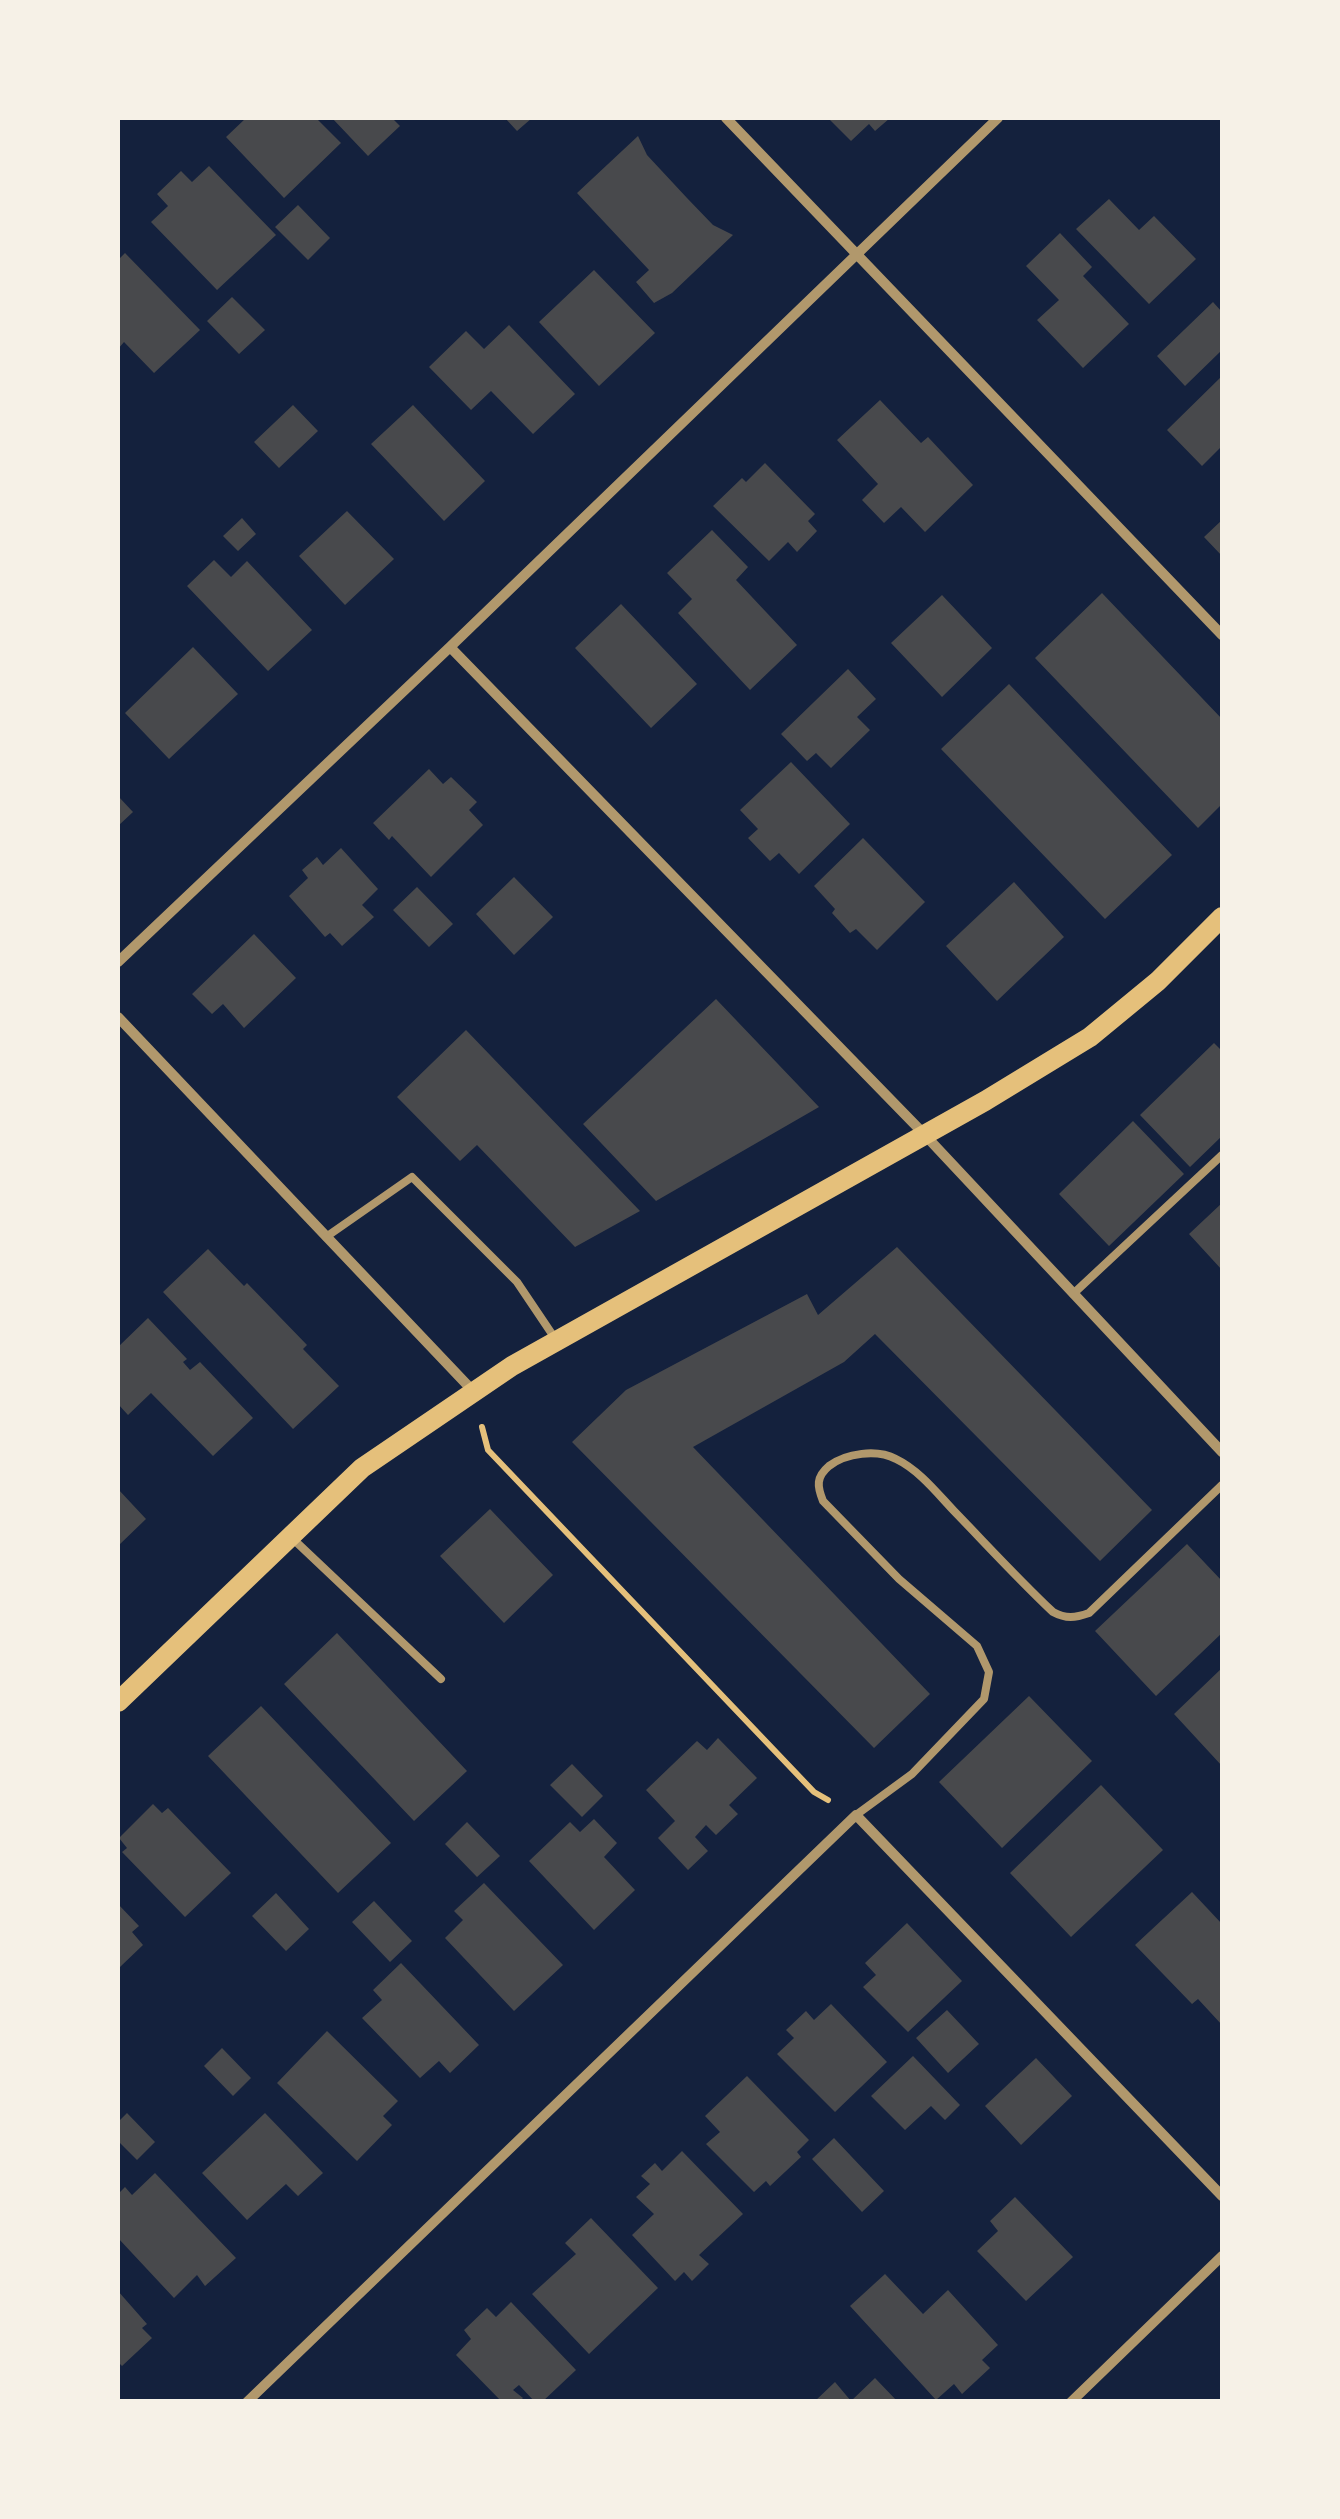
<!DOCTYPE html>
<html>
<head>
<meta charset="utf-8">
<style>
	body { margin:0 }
	#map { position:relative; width:1340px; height:2519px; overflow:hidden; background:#14213d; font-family:Signika,sans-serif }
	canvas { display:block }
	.frame { position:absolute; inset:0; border:120px solid #f6f1e7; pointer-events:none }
</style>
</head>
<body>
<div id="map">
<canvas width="1340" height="2519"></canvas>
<div class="frame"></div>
</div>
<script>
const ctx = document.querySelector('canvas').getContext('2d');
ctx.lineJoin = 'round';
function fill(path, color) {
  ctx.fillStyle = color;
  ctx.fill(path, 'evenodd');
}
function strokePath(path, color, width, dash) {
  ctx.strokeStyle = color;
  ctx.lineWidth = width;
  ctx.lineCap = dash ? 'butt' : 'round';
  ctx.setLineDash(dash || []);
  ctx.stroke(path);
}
fill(new Path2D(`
	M246 118H316L341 143 284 198 226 137Z
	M332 118H392L400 126 368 156Z
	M505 118H532L517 131Z
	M828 118H890L875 131 869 124 851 141Z
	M638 136 647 155 687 198 713 225 733 235 672 293 654 303 636 282 649 270 577 193Z
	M209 166 276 235 217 290 151 222 168 206 157 194 181 171 192 182Z
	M1109 199 1139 230 1154 216 1196 259 1149 304 1076 229Z
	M298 205 330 238 308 260 275 227Z
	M1060 233 1092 267 1083 276 1129 324 1083 368 1037 320 1059 300 1026 266Z
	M125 253 200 330 154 373 124 342 118 349V260Z
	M594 270 655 333 599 386 539 322Z
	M232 297 265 330 239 354 207 321Z
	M1213 302 1222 312V350L1185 386 1157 356Z
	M509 325 575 394 533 434 491 391 471 410 429 367 466 331 484 349Z
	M1222 376V446L1202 466 1167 430Z
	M880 400 921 443 928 437 973 485 925 532 901 507 884 523 862 500 878 484 837 440Z
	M293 405 318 431 279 468 254 442Z
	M413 405 485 481 444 521 371 444Z
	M765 463 815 514 808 521 817 531 797 552 788 542 769 561 713 506 742 478 746 482Z
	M347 511 394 559 345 605 299 556Z
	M242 518 256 534 238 551 223 536Z
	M1222 520V556L1204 537Z
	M712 530 748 567 736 580 797 645 750 690 678 613 692 599 667 573Z
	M214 560 231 577 247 561 312 630 268 671 187 586Z
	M1102 593 1222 719V804L1198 828 1035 658Z
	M942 595 992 648 942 697 891 643Z
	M621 604 697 684 651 728 575 648Z
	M193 647 238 694 169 759 125 713Z
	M848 669 876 699 857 717 870 730 831 768 816 753 807 761 781 734Z
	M1009 684 1172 855 1105 919 941 749Z
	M791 762 850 824 799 874 779 853 770 861 748 838 758 829 740 810Z
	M429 769 443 784 451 777 477 802 469 810 483 825 431 877 392 836 389 840 373 823Z
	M118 796 133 812 118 826Z
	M863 838 925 902 877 950 856 929 850 933 832 913 835 909 814 886Z
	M341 848 378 889 362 905 374 917 342 946 330 933 325 937 289 896 308 878 302 870 317 857 323 865Z
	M514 877 553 917 514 955 476 914Z
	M1014 882 1064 937 997 1001 946 946Z
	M417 887 453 924 429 947 393 910Z
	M254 934 296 978 244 1028 223 1004 212 1014 192 994Z
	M716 999 819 1107 656 1201 583 1124Z
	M466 1030 640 1211 575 1247 477 1145 460 1161 397 1097Z
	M1214 1043 1222 1051V1136L1190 1167 1140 1115Z
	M1133 1121 1184 1174 1109 1246 1059 1194Z
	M1222 1203V1270L1189 1234Z
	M897 1247 1152 1510 1100 1561 875 1334 844 1362 693 1447 930 1694 874 1748 572 1442 626 1390 807 1294 818 1315Z
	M208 1249 244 1286 247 1283 307 1345 303 1349 339 1386 293 1429 163 1292Z
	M148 1318 187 1359 183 1362 190 1370 200 1362 253 1418 213 1456 151 1393 128 1415 118 1404V1347Z
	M118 1489 146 1519 118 1546Z
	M490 1509 553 1575 504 1623 440 1556Z
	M1187 1544 1222 1581V1633L1156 1696 1095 1631Z
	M337 1633 467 1771 414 1821 284 1684Z
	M1222 1668V1766L1174 1714Z
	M1029 1696 1092 1761 1002 1848 939 1782Z
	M261 1706 391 1843 338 1893 208 1756Z
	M718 1738 757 1778 729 1805 738 1814 716 1835 706 1825 695 1837 708 1851 688 1870 658 1838 675 1821 646 1790 697 1741 707 1750Z
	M572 1764 603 1796 582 1817 550 1785Z
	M1101 1785 1163 1850 1071 1937 1010 1873Z
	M153 1804 162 1813 168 1808 231 1873 185 1917 122 1852 127 1848 119 1838Z
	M594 1819 617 1843 604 1857 635 1890 594 1930 529 1861 570 1822 580 1832Z
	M467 1822 500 1856 477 1877 445 1844Z
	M484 1883 563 1965 514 2011 445 1938 463 1920 454 1911Z
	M1192 1892 1222 1924V2025L1198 1999 1192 2004 1135 1945Z
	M276 1893 309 1929 286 1951 252 1916Z
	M374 1901 412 1941 390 1962 352 1922Z
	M118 1904 139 1926 132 1932 143 1945 120 1967Z
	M907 1923 962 1981 908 2032 863 1987 876 1975 865 1963Z
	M401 1963 479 2045 450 2073 439 2061 420 2078 362 2018 382 2000 373 1990Z
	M831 2004 887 2062 835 2112 777 2054 794 2038 786 2030 806 2011 814 2020Z
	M947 2010 979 2044 948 2073 916 2038Z
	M327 2031 398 2101 383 2116 392 2125 357 2161 277 2083Z
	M222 2048 251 2078 233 2096 204 2066Z
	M913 2056 960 2105 945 2120 931 2106 905 2130 871 2096Z
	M1036 2058 1072 2096 1021 2145 985 2106Z
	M747 2076 809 2140 797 2152 801 2157 770 2186 766 2181 754 2192 706 2144 720 2132 705 2116Z
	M127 2113 155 2142 137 2160 118 2141V2122Z
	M265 2113 323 2173 298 2196 286 2184 247 2220 202 2173Z
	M834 2138 884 2191 862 2212 812 2159Z
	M682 2151 743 2214 699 2255 709 2264 692 2281 684 2272 675 2281 632 2235 654 2214 636 2197 650 2184 641 2176 655 2163 662 2171Z
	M155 2173 236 2258 205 2286 197 2275 174 2298 118 2238V2194L125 2187 132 2195Z
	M1015 2197 1073 2257 1026 2301 977 2251 998 2231 990 2221Z
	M591 2218 658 2288 589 2354 532 2294 576 2254 565 2243Z
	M885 2274 923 2314 948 2290 998 2345 982 2360 990 2368 962 2394 954 2384 936 2400 850 2306Z
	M118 2291 147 2324 142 2328 152 2338 122 2366 118 2362Z
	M511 2302 576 2370 542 2402H535L519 2385 513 2390 523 2398 519 2402H502L456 2355 471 2339 464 2330 487 2308 496 2317Z
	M875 2378 898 2402H814L835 2382 851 2401Z`), '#48494c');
strokePath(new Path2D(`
	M482 1427 488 1450 814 1792 828 1800`), '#e5c07b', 6);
strokePath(new Path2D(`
	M326 1237 412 1177 517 1282 554 1337
	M1073 1294 1222 1155
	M292 1538 441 1679
	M856 1815 912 1774 984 1699 989 1672 977 1646 899 1579 823 1501C817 1486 816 1477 829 1466 846 1453 877 1449 896 1459 919 1470 937 1493 954 1511 987 1545 1019 1580 1053 1612 1066 1619 1075 1618 1089 1613L1222 1485`), '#b1986c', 8);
strokePath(new Path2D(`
	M726 118 1222 635
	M450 647 924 1134 1222 1452
	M118 962 450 647 998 118
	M118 1017 473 1391
	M247 2402 856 1815 1222 2196
	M1071 2402 1222 2256`), '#b1986c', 10);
strokePath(new Path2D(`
	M118 1702 362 1468 512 1366 985 1101 1090 1037 1158 981 1222 917`), '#e5c07b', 20);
</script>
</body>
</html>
